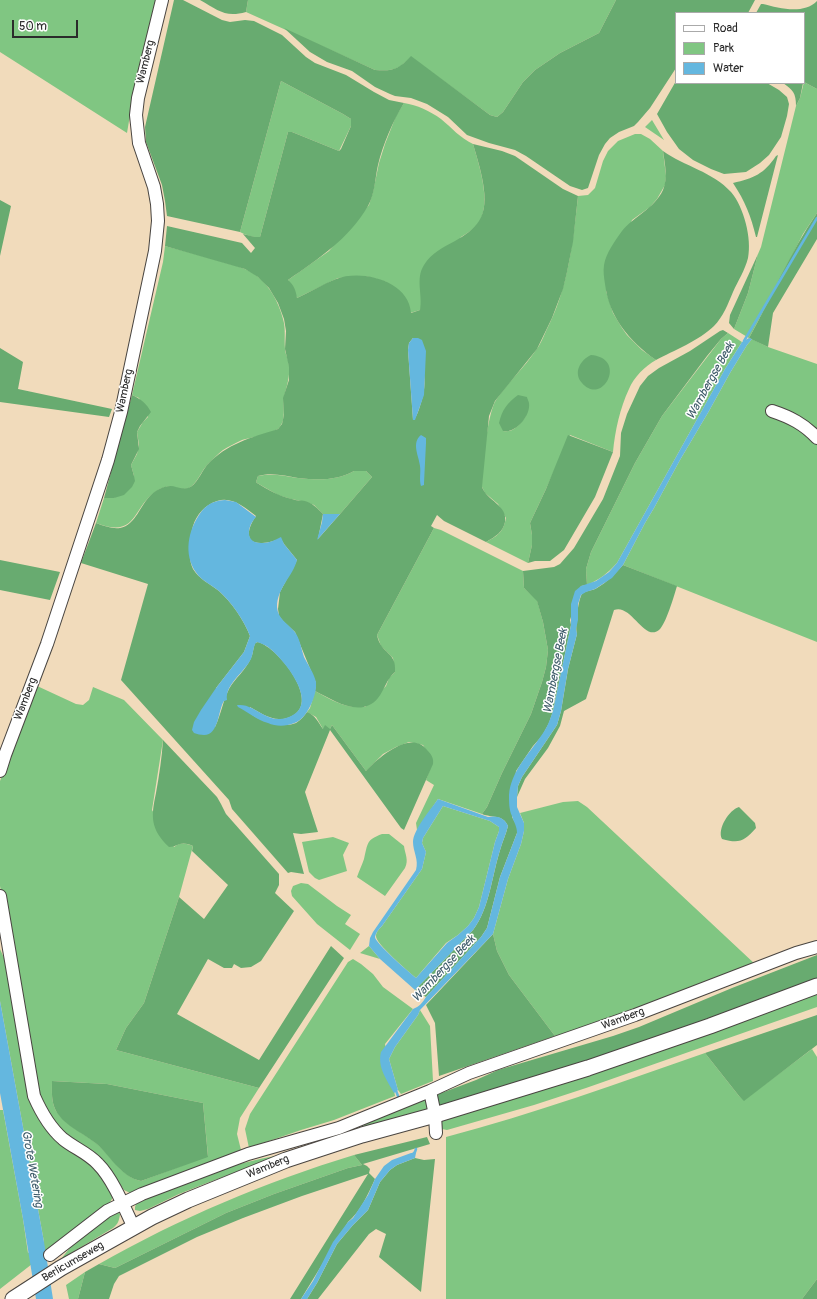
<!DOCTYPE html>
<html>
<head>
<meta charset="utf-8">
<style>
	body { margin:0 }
	#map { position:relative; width:817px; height:1299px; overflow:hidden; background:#f1dbbb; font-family:Pangolin,sans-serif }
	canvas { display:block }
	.legend { position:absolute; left:675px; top:12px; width:130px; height:72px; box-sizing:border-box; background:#fff; border:1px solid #aaa; margin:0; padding:5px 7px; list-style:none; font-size:12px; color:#2b2b2b }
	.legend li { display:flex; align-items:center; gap:8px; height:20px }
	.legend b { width:20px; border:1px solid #aaa }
	.scale { position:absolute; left:12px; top:20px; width:66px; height:18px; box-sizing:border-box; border:2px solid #2b2b2b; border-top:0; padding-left:5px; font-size:12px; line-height:14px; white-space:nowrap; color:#2b2b2b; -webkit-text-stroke:3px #fff; paint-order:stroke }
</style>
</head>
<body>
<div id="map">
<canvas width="817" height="1299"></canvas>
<ul class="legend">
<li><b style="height:5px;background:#fff"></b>Road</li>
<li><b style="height:11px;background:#80c682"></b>Park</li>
<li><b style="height:11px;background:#64b7df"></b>Water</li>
</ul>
<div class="scale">50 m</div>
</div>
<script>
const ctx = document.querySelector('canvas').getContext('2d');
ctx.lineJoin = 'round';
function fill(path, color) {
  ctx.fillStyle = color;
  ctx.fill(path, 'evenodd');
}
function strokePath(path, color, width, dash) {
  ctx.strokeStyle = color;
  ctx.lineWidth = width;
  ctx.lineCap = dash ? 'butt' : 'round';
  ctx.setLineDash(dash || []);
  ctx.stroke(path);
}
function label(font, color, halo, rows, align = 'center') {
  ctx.font = font + ' Pangolin,sans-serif';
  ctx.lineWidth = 3;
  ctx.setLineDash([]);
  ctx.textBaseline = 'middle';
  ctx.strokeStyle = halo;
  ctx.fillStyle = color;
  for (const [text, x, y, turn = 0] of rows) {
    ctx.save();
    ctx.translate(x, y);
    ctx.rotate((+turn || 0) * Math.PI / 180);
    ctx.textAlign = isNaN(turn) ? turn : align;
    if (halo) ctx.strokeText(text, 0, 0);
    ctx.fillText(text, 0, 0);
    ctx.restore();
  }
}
fill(new Path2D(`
	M0 0H158L129 121 127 133 0 52Z
	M248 0H616L599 33 560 53 535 70 523 82 503 112 497 117 490 115 411 57C398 70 393 71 375 70L246 12Z
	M281 81 343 114 351 119V126L339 151 292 132H288L260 237C253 238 246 235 240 232Z
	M804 82 817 89V213L803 234 764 310 749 338 734 329 748 293 758 254 761 247 796 106 800 98Z
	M404 103C417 105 430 111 441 119 452 128 460 138 473 144 479 165 491 200 480 221 475 228 468 233 461 237L420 310 410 313 386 282 377 279 365 276 338 278 297 298 288 280 329 251 369 205 373 192 379 163 385 144 396 116Z
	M652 120 664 140 645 127Z
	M635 134H641L650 139 663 151 666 176 665 185 657 199 650 207 632 220 606 291 613 313 622 328 627 335 642 350 656 360C645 366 634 377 629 389 620 408 615 431 613 452L570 435 546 489 530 523 532 535V545L528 563 486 542C499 535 503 532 506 518L498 504 485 493 482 487C482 469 487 414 496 400 508 382 524 368 536 350 540 345 543 338 546 331 568 289 573 242 578 196L588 195 595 188 603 161 608 151 618 141ZM526 416C520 424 514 433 503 431Z
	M165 246C185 251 206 257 226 263 237 266 248 269 257 276 270 286 279 303 283 319 286 329 284 338 285 349 285 353 287 356 288 360 291 372 288 382 285 393 281 404 288 418 279 428 274 433 250 438 242 440 236 443 229 446 223 450 218 454 212 460 208 464 202 470 196 485 189 488 179 492 172 483 160 489 131 504 140 540 96 523L104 498H114L134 476 131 465 137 454 139 445 137 432 143 422 148 417 139 398 132 395 163 262Z
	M728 333 742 342 725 369 617 563C608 573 599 580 587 585L586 569 591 552 635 463 662 416 721 339Z
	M752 339 768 347 817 364V431L778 419 817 439V642L623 565 645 523 654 508 680 460 709 411 730 373 747 345Z
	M354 471H366L372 477 340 514 324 515 314 505 306 502 291 499 278 495 257 483 256 482 258 476C272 473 285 476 298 478 318 480 336 481 354 471Z
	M434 528 441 530 523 571 524 588 537 600 543 622 548 650 546 667 542 682 531 714 502 773 487 807 482 814 438 799 417 830 416 823 434 785 426 780 433 761 423 745 409 742 396 747 383 754 366 771 332 725 330 729H323L316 717 307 712 310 708 315 691C334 701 343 708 365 707L386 686 389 678 395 672 393 658 381 646 377 635Z
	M35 685 76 704 83 705 89 700 93 687 124 700 163 740 152 810 174 847C180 842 186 843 193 846L179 897 144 1003 126 1028 116 1050 259 1088 240 1118 237 1134 241 1150 167 1178 133 1193H130L124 1190 109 1168 61 1132 54 1123 38 1091 0 886V781ZM52 1081 107 1084 203 1103 208 1156 141 1181C122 1177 111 1156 97 1144 84 1133 65 1125 56 1111 51 1101 52 1092 52 1081Z
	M578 801 587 807 756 965 596 1025 555 1036 509 975 497 951 493 934 508 879 521 844 524 831V823L520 813 563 802Z
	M443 806 490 821 499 827V831L495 842 479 907 474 918 468 926 458 935 446 943 416 978C409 972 375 943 376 936 376 932 379 929 382 926L422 869 426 852 422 843 423 838Z
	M382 834H389L404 846C405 854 409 860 405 868L385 896 357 877C359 871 362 865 364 859 368 843 366 840 382 834Z
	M333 837 349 843 343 855 347 871 319 880 315 878 309 872 302 842Z
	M301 883 308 884 337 906 351 915 345 924 360 934 350 950 317 924 292 896 291 891 293 886Z
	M369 946 380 959 360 953Z
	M0 949 4 958 27 1082 34 1109 39 1120 50 1132 83 1154 112 1187V1199L109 1204 0 1289V1110H3L23 1219 28 1253 44 1242 0 1001Z
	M353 959 361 964 373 974 383 987 413 1009 385 1044 395 1096 334 1120 301 1130 249 1148 245 1129 250 1114 348 962Z
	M817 994V1007L586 1088 534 1105 447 1130 442 1129 439 1125 440 1120 596 1071Z
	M420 1010 430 1026 433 1081 401 1094 398 1090 389 1059 395 1047 418 1015Z
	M812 1049 817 1057V1279L802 1299H446V1137C533 1114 619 1083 705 1053L739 1096 744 1100Z
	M427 1099 429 1110 347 1134 372 1121Z
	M281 1155 207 1183 179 1194 148 1209 140 1211 135 1210V1207L136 1204C183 1183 230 1163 281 1155Z
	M354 1155 362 1165 348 1168 274 1194 226 1213 115 1268 99 1264C180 1218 265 1182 354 1155Z
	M116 1211 120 1214C119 1221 118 1224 113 1228L61 1259 80 1235Z
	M85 1272 78 1299H69L66 1285Z`), '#80c682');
fill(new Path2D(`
	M174 0H183L222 20 230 22 245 20 254 21 282 35 306 57 315 63 346 75 374 92 389 100 404 103C393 121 383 144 378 165 375 178 375 194 368 206 349 239 318 259 288 280 294 285 296 291 297 298 310 292 323 284 336 279 362 269 409 281 411 313L420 310C423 295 415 279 424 265 431 253 444 247 455 241 464 236 473 230 479 221 492 202 479 165 473 144L502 151 515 156 563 189 578 196 573 242 567 272 563 289 552 318 537 349 495 401 489 416 482 487C487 501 508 505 505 522 503 532 495 537 486 542L444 521 437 515 431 526 434 528 377 635C381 655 397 651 395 672 386 680 385 689 378 698 361 719 333 700 315 691L316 683 295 632 284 622 279 616 278 609 280 592 297 560 284 544 281 539C275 540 269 543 262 543 243 544 248 527 256 516 245 508 232 496 217 501 206 504 196 515 193 526 191 532 191 539 191 545 190 554 189 560 193 569 199 579 210 584 219 591 232 603 244 620 250 636L244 652 216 688 215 727C221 714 223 701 229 689 235 678 246 670 251 658 253 654 253 648 255 643L258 642C261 643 264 644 266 646 282 655 318 700 294 715 290 717 284 720 279 719 269 719 259 712 250 707L251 714C261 722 284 728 296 723 301 720 304 716 307 712 315 715 318 722 323 729L325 725 330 729 332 725 366 771C378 758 411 729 427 750 431 754 434 758 433 764L404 830 401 828 330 730 305 792 318 832 301 834 293 833 304 874 291 872 288 873 232 809 229 800 121 680 148 584 81 563 96 523C104 526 112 529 120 528 136 525 140 505 151 495 157 489 168 484 176 487 180 488 184 489 188 488 196 486 202 471 207 465 228 443 250 438 278 429L282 424 284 415 283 398 289 380V367L285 349 286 331 284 319 278 303 269 288 258 277 245 269 165 246 167 226 242 243 251 253 255 248 243 234 255 237H260L288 132H292L339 151 341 149 351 126V119L343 114 281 81 240 232 167 216 165 201 162 185 146 142 145 127ZM413 338C422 365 430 378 420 406 418 412 417 416 413 420L408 350 409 343ZM354 471H366L372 477 340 514 318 539 323 514C318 509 313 503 305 501 301 500 296 501 292 499 279 496 268 490 257 483L256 482 258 476C272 472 285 476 298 478 318 480 336 481 354 471Z
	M200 0H248L246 12C225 18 218 10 200 0Z
	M616 0H755L748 13H676V68L650 108 638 122 634 126 619 132 610 138 605 144 599 155 588 188 582 190 570 186 526 156 515 150 489 143 467 135 448 117 427 104 411 98 395 96 390 94 375 87 352 71 327 62 310 52 284 28 375 70C393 71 398 70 411 56L490 115 497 117 503 112 523 82 535 70 560 53 599 33Z
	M817 1V89L804 82V13H756L761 4H763C779 8 803 15 817 1Z
	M676 81V83H767L779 90 787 97 789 104 787 116 781 137 769 155 760 163 746 172 724 174 711 169 693 160 679 149 667 132 657 114Z
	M783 83H803L800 98 796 106C796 93 793 90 783 83Z
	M663 151C684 166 713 172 731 192 744 207 752 239 748 258 745 270 738 281 733 292 728 304 723 317 714 326 700 340 673 351 656 360 629 341 609 317 605 284 604 278 603 271 604 265 606 253 615 241 622 231 634 216 654 209 663 190 668 178 665 165 663 151Z
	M778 155 757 237H756C751 216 745 201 733 183 754 178 764 174 776 156Z
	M0 200 11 206 0 256Z
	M817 213V239L773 313 768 347 749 338C772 297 790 252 817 213Z
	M758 254 748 293 734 329 729 323 730 315Z
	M723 330 728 333 721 339 707 356 662 416 635 463 591 552 586 569 587 585 581 586 570 620 571 625 553 711 549 723 542 736 533 746 516 771 512 817 517 826V833L500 877 487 928 481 937 426 997 415 990 473 930C490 908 492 874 501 847 503 840 506 834 508 826 503 814 492 818 482 814L487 807 502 773 531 714 542 682 546 667 548 650 543 622 537 601 524 588 523 571 554 567 560 564 574 548 603 499 620 456 621 433 627 414 640 386 648 376 659 368 690 351 720 331Z
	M0 348 23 362 18 389 112 409 109 417 0 402Z
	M591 355C628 358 603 407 582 383 573 373 580 360 591 355Z
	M132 395C141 399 147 404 151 412L140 426 137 432 139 449 131 465 134 476 135 481 132 487 124 495 114 498H104Z
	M518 395 527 397C527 398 529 402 529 403 531 416 515 434 503 431L499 423C502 410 507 403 518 395Z
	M568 435 613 452 595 497 564 550 550 561H535L528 563 532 545V535L530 523 546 489Z
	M0 560 60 572 50 600 0 590Z
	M623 565 677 586C674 596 666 624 659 630 644 642 631 603 614 610L586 699 564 711 560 726 548 748 525 779 517 797 518 786 522 777 557 725 561 711 568 669 577 634C575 627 578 600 582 594 586 590 592 591 597 588 607 582 615 574 623 565Z
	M163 740 217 797 221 804 226 814 279 874V885L275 893 294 911 261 961 251 967 241 968 234 964 232 968H224L208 959 177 1014 259 1060 331 946 344 958 259 1088 116 1050 126 1028 144 1003 179 897 204 919 228 885 192 851 193 846C179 840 179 847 169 847 150 829 151 816 156 793 159 776 162 757 163 740Z
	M739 807 755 823 756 828C744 841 740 844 722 839 717 829 729 810 739 807Z
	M493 934 497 951 509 975 555 1036 439 1076 435 1023 426 1005Z
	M817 955V983L577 1067 438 1107 436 1095 476 1080 498 1070 613 1036 639 1027 732 988Z
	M817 1015V1045L744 1101 739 1096 705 1053Z
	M52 1081 107 1084 203 1103 208 1157 141 1181C136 1180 131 1178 127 1175 116 1167 108 1155 99 1146 86 1134 65 1127 56 1111 51 1101 52 1092 52 1081Z
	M427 1137 430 1144 363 1164 367 1166 370 1169 369 1173 375 1179C368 1194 361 1211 348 1222L301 1299H290L368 1174 302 1196 243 1218 197 1237 119 1276 114 1284 109 1299H78L85 1272 99 1264 115 1268 226 1213 274 1194 348 1168 362 1165 354 1155Z
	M415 1158 424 1160 435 1159 421 1292 379 1257 386 1234 376 1229 369 1234 318 1299H307L317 1283 337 1244 353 1225 368 1210 380 1182 390 1170 397 1165Z
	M817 1279V1299H802Z`), '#68ab70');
fill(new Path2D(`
	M413 338H418L422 340 426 351 424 395 415 420H413L408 350 409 343Z
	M749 338 752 339 747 345 730 373 709 411 680 460 654 508 645 523 623 565 612 578 595 589 586 592 581 595 578 604V620L576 629 577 634 568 669 561 711 557 725 522 777 518 786 517 797V807L524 823V831L521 844 508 879 493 934 420 1010 418 1015 395 1047 389 1059 398 1090 394 1093C387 1080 377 1067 381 1052L413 1009C419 1007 423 1002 426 997L481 937 487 928 500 877 517 833C517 826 514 823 512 816 509 810 509 802 509 795 511 771 529 754 541 736 547 728 550 720 553 711L571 625V604L575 591 581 586 596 581 609 572 617 563 725 369 742 342Z
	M421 435 426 438V443L424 483V485L421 486C419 479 421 473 420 466 419 456 411 443 421 435Z
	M225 500 236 502 256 517C247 526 244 544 263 543 269 543 275 540 281 537L284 544 297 560C293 576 277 588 277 607 278 619 287 623 294 631 300 638 301 648 304 657 308 665 314 673 316 682 317 693 311 707 304 716 296 726 279 728 268 723 257 720 248 712 238 707L237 705C241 705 245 705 249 707 259 711 269 720 280 719 283 719 286 718 289 717 322 705 283 658 268 647 265 645 261 643 257 642L255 644C253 649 253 654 251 659 244 673 225 684 227 700L224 701C218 710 219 735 204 735 201 735 197 734 194 733L192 730 194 722 201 710 216 688 244 652 250 636C244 620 232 603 219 591 214 587 207 583 202 579 184 563 186 538 196 520 203 507 210 501 225 500Z
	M323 514H340L317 540 322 522Z
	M438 799 488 817C497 815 505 818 508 826 506 834 503 840 501 847 492 874 490 908 473 930L415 990 380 959 369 946 370 938 373 932 416 870C419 859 413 852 413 842 413 830 431 809 438 799ZM443 806 490 821 499 827V831L495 842 479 907 474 918 468 926 458 935 447 943 416 978C410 973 375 943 375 937 376 932 379 929 382 926L422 869 426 852 422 843 423 838Z
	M0 1001 44 1242 53 1299H36L23 1219 0 1093Z
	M411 1153H416L415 1158 397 1165 390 1170 380 1182 368 1210 353 1225 337 1244 317 1283 307 1299H301L313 1281 333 1242 348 1222 353 1218 368 1195 375 1179 384 1166 392 1160Z`), '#64b7df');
strokePath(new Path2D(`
	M744 341 817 218
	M395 1088 398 1096
	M412 1155 415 1152 416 1149`), '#64b7df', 2.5);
const minor = new Path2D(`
	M772 411C790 417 804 424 817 438
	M0 771 5 755 47 644 108 460 121 412 155 251 158 221 157 204 154 187 139 143 136 115 138 98 162 0
	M0 896 34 1096C41 1112 49 1127 63 1139 74 1148 88 1153 98 1164 113 1179 125 1209 134 1228
	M430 1091 435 1115 436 1133
	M50 1255 107 1211 142 1194 248 1154 339 1128 430 1091 469 1073 635 1015 796 953 817 947`);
const major = new Path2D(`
	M13 1299 61 1268 152 1217 188 1200 286 1160 362 1135 435 1115 588 1068 710 1026 817 986`);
strokePath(minor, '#494541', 14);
strokePath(major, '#494541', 17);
strokePath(minor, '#fff', 12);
strokePath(major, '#fff', 15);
label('11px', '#2b2b2b', '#fff', [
	["Wamberg",146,62,-76],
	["Wamberg",125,391,-78],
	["Wamberg",26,699,-69],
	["Wamberg",623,1019,-20],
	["Wamberg",268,1167,-22],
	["Berlicumseweg",73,1262,-30]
]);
label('italic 12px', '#3f5c6a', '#fff', [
	["Wambergse Beek",711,381,-61],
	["Wambergse Beek",556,671,-79],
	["Wambergse Beek",444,969,-47],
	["Grote Wetering",32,1169,80]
]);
</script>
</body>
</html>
